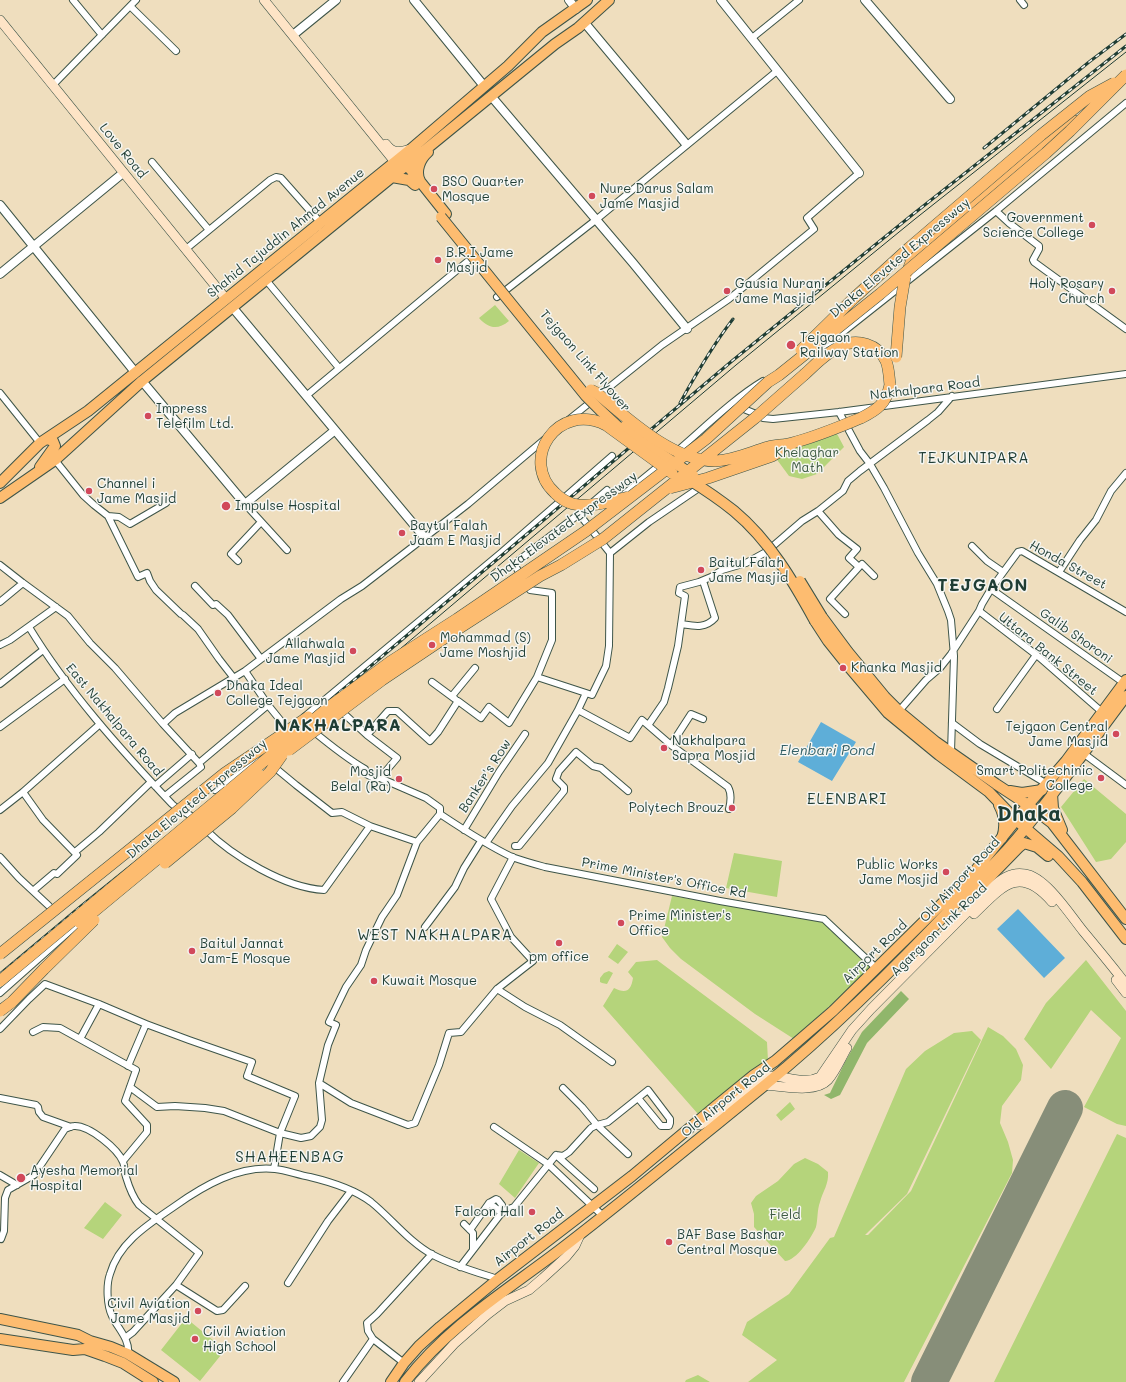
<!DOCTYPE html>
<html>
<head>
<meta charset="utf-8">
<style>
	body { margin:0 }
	canvas { display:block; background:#efdebe }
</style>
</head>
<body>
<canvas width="1126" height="1382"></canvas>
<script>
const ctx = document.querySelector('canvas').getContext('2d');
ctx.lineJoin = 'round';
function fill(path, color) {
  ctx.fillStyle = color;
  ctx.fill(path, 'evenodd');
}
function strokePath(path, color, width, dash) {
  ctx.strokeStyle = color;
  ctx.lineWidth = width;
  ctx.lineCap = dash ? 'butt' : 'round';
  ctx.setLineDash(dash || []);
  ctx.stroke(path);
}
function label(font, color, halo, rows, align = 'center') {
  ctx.font = font + ' Mali,sans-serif';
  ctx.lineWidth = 3;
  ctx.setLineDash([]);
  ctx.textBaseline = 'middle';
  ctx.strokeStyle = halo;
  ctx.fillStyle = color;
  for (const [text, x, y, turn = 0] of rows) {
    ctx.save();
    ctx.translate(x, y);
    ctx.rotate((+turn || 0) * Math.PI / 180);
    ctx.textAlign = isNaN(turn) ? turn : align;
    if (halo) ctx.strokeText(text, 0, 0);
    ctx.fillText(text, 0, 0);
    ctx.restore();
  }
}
fill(new Path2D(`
	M495 305 509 321C498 330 489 329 479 318Z
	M836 432 844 447 817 474 802 479 789 476 775 457 788 450Z
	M1084 779 1126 814V842L1111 859 1096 862 1061 807Z
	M734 853 782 861 777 897 726 888Z
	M672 896 786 915 826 923 871 968 794 1039 755 1014 681 959 670 948 662 937Z
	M617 944 628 952 618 964 608 957Z
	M657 960 767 1042 768 1061 698 1114 603 1006 614 988C626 994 631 991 633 978L628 972 636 962Z
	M1086 960 1126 1011V1126L1117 1124 1084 1107 1121 1038 1091 1010 1051 1069 1024 1039 1046 1003Z
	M609 971 613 973 607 984 602 983 600 982V978L604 973Z
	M988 1027 1003 1036 1016 1049 1023 1065 1021 1080 1002 1106 1000 1123 1008 1142 1013 1160 1012 1173 904 1382H748L777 1360 742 1335 747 1322 789 1294 830 1238 834 1237 906 1069 925 1051 954 1033 972 1031 981 1040 907 1194 865 1235H868L911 1191Z
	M790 1102 795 1109 781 1121 776 1115Z
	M1117 1134 1126 1138V1382H994Z
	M519 1150 539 1163 515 1198 499 1184Z
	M805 1158 818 1164 828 1172C829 1184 823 1191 820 1202 817 1210 818 1219 816 1227 812 1237 796 1261 785 1261L754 1227V1214L751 1203 756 1196 778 1181 794 1164Z
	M105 1202 122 1215 103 1239 84 1228Z
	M186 1318 225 1350 200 1381 161 1350Z
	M698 1375 710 1382H685L686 1380Z`), '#b5d47b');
fill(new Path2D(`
	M901 991 909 999 867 1043 840 1095 831 1099 824 1095 830 1093 845 1062 862 1032Z`), '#90b66b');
fill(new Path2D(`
	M821 722 856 742 832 781 798 762Z
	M1018 909 1065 958 1044 978 997 929Z`), '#5eaed8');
strokePath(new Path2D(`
	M929 1382 1065 1108`), '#878e79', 36);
const minor = new Path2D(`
	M73 0 102 35
	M1020 0 1024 5
	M130 6 176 51
	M752 38 799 0
	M53 85 136 0
	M152 162 209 230
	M996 211 1009 223 1039 246V249L1033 260 1034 262 1126 329
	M186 249 270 180 276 177 281 178 320 222
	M266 280 339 368
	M497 297 597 219 777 71
	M823 346 833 340 996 211 1126 103
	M0 393 40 443
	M306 396 468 261
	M739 407 756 414 763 418 773 419 839 412 1126 374
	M839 412 860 451 870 464 884 488 918 553 937 584 948 611 951 620 954 656 951 752
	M567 421 662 345 729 299 814 229 807 218 859 173
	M676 452C703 429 733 399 763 381
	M55 460 83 495 94 505 108 516 119 517 130 524 166 503
	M245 504 287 550
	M818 511 839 535 857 549 849 558 859 567 862 564 874 576
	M579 514 610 553
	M108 516 138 577 147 573 150 581 156 590 181 614 183 615 198 629 219 659 233 677
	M972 546 987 561 1003 572
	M238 561 231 554 261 522
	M0 565 23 583 68 616 90 643 115 668 163 724 199 763 201 767 165 796
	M1059 572 1080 540 1096 520 1111 491 1126 473
	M195 586 213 605 216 604 228 615 261 659
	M991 589 1018 552 1022 551 1126 612
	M0 602 23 583
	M979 611 982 604 991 589 1124 683
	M845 614 830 599 859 567
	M681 624C694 626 705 629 715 618L703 581
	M29 627C68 691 120 749 172 804 179 811 190 813 197 821
	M0 645 10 640 56 607
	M245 671 268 705 289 731
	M537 677 552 640V593L530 590 514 564 579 514 607 490 617 500 661 464
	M432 682 455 699
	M0 684 43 650
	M452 696 475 668
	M997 709 1036 655
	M340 710 367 735 397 758 380 778
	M578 710 630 738 642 720 671 745 691 714 703 719
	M899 711 926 680 940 668 951 654 979 611 1039 657 1102 712
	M304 717 502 552 612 456
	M952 723 980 744 1047 784
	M163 724 175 713 245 671 341 599 362 586 468 504 545 439
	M649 724 664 702 668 688 678 646 685 596 679 593 680 587 699 582 711 577 722 570 746 563 766 552 802 521 818 511 843 491 848 481 860 471 928 420 938 412 952 396
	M0 727 65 679
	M313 731C330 745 346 758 365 769L366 774 374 778H380L426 798 440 808V814L417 842 397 895 382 917 366 950 361 965 346 987 329 1022 336 1025 328 1045 319 1083 351 1103 408 1125 415 1123 439 1065 449 1033 461 1032 497 989
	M367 735 388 711H397L430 741 438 732 458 701 481 718 489 707 509 723 537 677 586 693
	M671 745 728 787C732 794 731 801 729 809
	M1083 753 1126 785
	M199 763 268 705
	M273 766 296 785 332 813 342 812 370 826
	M155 786 192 754
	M215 790 245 768 264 753
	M23 792 43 820 77 855 57 874 54 873 34 890
	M0 810 23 792 100 724
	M440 814C464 830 487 845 512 857 523 861 534 864 545 867L720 901 824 919 876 968
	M205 829C232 856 285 888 324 890L370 826 417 842
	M464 830 499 772 525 734
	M486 843 512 806 548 763 578 710 586 693 592 695 606 666 609 646 610 553 649 522 699 488
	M515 846H519L564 791V787L556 779 559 771 576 752 593 766 601 768 628 791
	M75 852 99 832 151 782
	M0 857 19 878 49 906
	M513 857 491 899 511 937 533 961 497 989 525 1007 560 1025 612 1062
	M425 927 455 887 464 868 481 841
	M0 993 81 921
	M0 1029 29 999 45 984 99 1004 146 1024 189 1040 252 1062 247 1076 295 1096 280 1133 274 1169
	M33 1032 43 1027 60 1028 136 1070 125 1101 147 1125V1132L123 1161
	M80 1039 99 1004
	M128 1066 146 1024
	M130 1087 157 1107 175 1106 205 1108 224 1111 280 1133 301 1138 311 1136 320 1127 322 1120 319 1083
	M563 1088 582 1107 597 1125 628 1154
	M0 1098 36 1105 38 1107 39 1112 43 1117 71 1127
	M494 1127 548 1164 603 1216
	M556 1155 594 1189
	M0 1175 17 1185
	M489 1203 496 1199 498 1200 502 1205 500 1212
	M464 1224 473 1233V1249
	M470 1230 489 1203 502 1213
	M1 1239 4 1231 5 1198 8 1190 34 1175 65 1129C68 1128 71 1126 74 1126 89 1125 118 1149 123 1162 125 1166 124 1172 126 1177 129 1187 132 1196 139 1205L199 1253 176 1285 133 1332 125 1338
	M460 1267 500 1215 506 1210 514 1207 556 1155 563 1156 569 1152 591 1128 597 1125 608 1122 648 1090 670 1119V1123L669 1126H661L638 1098
	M288 1283 328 1221 351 1191
	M176 1285 217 1311 223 1310 245 1286
	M373 1339 368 1331 367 1323 377 1314 432 1254
	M128 1354C130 1339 118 1329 112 1316 107 1306 106 1285 110 1274 119 1242 149 1224 175 1206 203 1186 239 1165 275 1169 286 1170 298 1175 310 1177 331 1182 354 1189 371 1202 392 1219 409 1242 433 1255 454 1266 476 1272 498 1279
	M343 1382 373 1339 404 1363`);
const tertiary = new Path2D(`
	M414 0 484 86
	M569 0 576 9
	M721 0 859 173
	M865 0 950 99
	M584 22 686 144
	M293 35 336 0
	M491 96 633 263 687 329
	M0 205 135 372
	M0 274 123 173
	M233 308 425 538
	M142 381 245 504 334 431`);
const secondary = new Path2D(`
	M264 0 395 162
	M0 20 226 299
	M386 144C393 154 400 152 411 149
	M974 914C1002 887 1019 864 1052 902
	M1116 980 1126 993
	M765 1085C782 1086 815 1094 828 1080 836 1071 841 1058 847 1048
	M693 1125H700L707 1121C718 1113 758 1076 769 1076 786 1075 802 1086 820 1077L852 1030 871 1009 990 889C1000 880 1011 871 1025 874 1046 877 1070 915 1083 931 1098 949 1112 966 1126 984
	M419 1382 454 1344 488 1314 505 1301 529 1290 543 1278 566 1257 575 1246 580 1235`);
const primary = new Path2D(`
	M401 163 406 165 411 170 446 214
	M392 177 409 180 415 185
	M420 181C415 171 420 159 428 152
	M40 467 55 446 53 441 47 439
	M0 483 40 443 88 411 411 149 508 66 542 32 587 0
	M0 498 55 460 142 381 555 44 578 28 609 0
	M822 617 848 652 885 697 901 713 936 742 996 784 1028 805 1052 823 1126 919
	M815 621 828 641 844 661 888 713 939 755 989 792 1016 820 1058 856 1082 882 1126 939
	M1010 791 1022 793 1042 790
	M1052 794 1053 808 1062 830
	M999 805C1005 816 1006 826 1002 838
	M964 901 981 886 1019 847 1024 843 1037 847 1048 856`);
const trunk = new Path2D(`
	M0 1319 78 1335 90 1341 111 1347 128 1354 174 1382
	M0 1339 73 1350 85 1349 105 1356 123 1363 153 1382
	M391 1382 404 1363 419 1346 440 1327 498 1279 632 1176 717 1105 754 1075 775 1061 833 1011 975 871 1028 805 1066 761 1126 680
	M405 1382C448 1326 506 1291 561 1249 630 1196 697 1140 765 1085 835 1028 899 964 961 898 976 883 991 867 1006 851 1049 802 1087 748 1126 696`);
const motorway = new Path2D(`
	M907 273 913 257 928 239 1030 155 1075 121
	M805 374C816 364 827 352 841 346 857 338 878 344 886 361 889 368 889 377 890 385`);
strokePath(minor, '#3e5549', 8);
strokePath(tertiary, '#3e5549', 10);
strokePath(secondary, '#3e5549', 10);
strokePath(primary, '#3e5549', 12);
strokePath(trunk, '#3e5549', 12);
strokePath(motorway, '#3e5549', 12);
strokePath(minor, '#fff', 6);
strokePath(tertiary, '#fff', 8);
strokePath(secondary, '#fee4c6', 9);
strokePath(primary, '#fdbc70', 10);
strokePath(trunk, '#fdbc70', 10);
strokePath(motorway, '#fdbc70', 11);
strokePath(new Path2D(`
	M0 981 406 644 736 365 915 219 1126 52`), '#1f3d34', 1);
const rail = new Path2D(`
	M984 148 1089 62 1126 34
	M680 403C696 374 713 345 733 319
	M0 974 80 907 193 816 732 361 912 215 1126 46`);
strokePath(rail, '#1f3d34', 3);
strokePath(rail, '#f6f6f2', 1.5, [4.5]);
const primaryBridge = new Path2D(`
	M441 217 586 396 600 410 628 436
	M625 426 655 450 693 475
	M688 479C704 489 719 499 734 511 770 541 793 581 815 621
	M800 581 822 617`);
const motorwayBridge = new Path2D(`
	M801 350 854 298 909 248 1041 135 1090 96 1114 83
	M896 357 900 307 905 277
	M591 390 597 393C628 419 674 462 716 461 734 460 751 452 768 447 776 445 785 445 792 443 816 437 839 427 861 418 877 410 886 404 890 385
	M670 488 708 478 772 456 792 444
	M628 497C611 501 591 508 573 504 566 502 560 498 555 493 519 460 557 401 606 425L672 473
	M289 750 382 680 461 627 540 576 561 565 603 539 755 418 805 374
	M165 863 232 808 270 772 282 755
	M80 923 259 775
	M0 954 225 773 308 717
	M0 981 329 707 390 662 457 619 586 531 706 439 768 382 779 375 880 294 1046 153 1070 131 1126 75
	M0 1011 12 1002 44 969 94 920`);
strokePath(primaryBridge, '#3e5549', 12, []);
strokePath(motorwayBridge, '#3e5549', 12, []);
strokePath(primaryBridge, '#fdbc70', 10);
strokePath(motorwayBridge, '#fdbc70', 11);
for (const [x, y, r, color] of [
	[434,189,4,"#d1495b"],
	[592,196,4,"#d1495b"],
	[1092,225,4,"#d1495b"],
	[438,260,4,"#d1495b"],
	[727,291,4,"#d1495b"],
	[1112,291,4,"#d1495b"],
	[791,345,5,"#d1495b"],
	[148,416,4,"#d1495b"],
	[89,491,4,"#d1495b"],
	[226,506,5,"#d1495b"],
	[402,533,4,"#d1495b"],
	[701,570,4,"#d1495b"],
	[432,645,4,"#d1495b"],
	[353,651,4,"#d1495b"],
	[843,668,4,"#d1495b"],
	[218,693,4,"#d1495b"],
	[1116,734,4,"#d1495b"],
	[664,748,4,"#d1495b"],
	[1101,778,4,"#d1495b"],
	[399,779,4,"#d1495b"],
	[732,808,4,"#d1495b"],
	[946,872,4,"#d1495b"],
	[621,923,4,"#d1495b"],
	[559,943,4,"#d1495b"],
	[192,951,4,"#d1495b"],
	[374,981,4,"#d1495b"],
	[21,1178,5,"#d1495b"],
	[532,1212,4,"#d1495b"],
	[669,1242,4,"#d1495b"],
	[198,1311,4,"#d1495b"],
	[195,1339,4,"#d1495b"]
]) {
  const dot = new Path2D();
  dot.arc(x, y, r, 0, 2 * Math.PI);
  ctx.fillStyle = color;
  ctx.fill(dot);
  strokePath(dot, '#f6f6f2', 1.5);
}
label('13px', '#1f3d34', '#f6f6f2', [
	["Love Road",123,151,51],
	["Shahid Tajuddin Ahmad Avenue",286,233,-39],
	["Dhaka Elevated Expressway",900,258,-40],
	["Tejgaon Link Flyover",585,361,49],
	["Nakhalpara Road",925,389,-7],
	["Dhaka Elevated Expressway",564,527,-36],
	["Honda Street",1068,565,29],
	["Galib Shoroni",1076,636,35],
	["Uttara Bank Street",1048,654,39],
	["East Nakhalpara Road",114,720,50],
	["Banker's Row",485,776,-57],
	["Dhaka Elevated Expressway",197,799,-40],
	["Prime Minister's Office Rd",664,878,11],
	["Old Airport Road",960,880,-47],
	["Agargaon Link Road",939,930,-44],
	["Airport Road",875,952,-44],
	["Old Airport Road",726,1100,-39],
	["Airport Road",529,1238,-38]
]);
label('13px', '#1f3d34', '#f6f6f2', [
	["BSO Quarter",442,182],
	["Mosque",442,197],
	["Nure Darus Salam",600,189],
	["Jame Masjid",600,204],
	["Government",1084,218,"right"],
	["Science College",1084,233,"right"],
	["B.R.I Jame",446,253],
	["Masjid",446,268],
	["Gausia Nurani",735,284],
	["Jame Masjid",735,299],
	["Holy Rosary",1104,284,"right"],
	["Church",1104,299,"right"],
	["Tejgaon",800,338],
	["Railway Station",800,353],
	["Impress",156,409],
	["Telefilm Ltd.",156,424],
	["Channel i",97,484],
	["Jame Masjid",97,499],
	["Impulse Hospital",235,506],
	["Baytul Falah",410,526],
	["Jaam E Masjid",410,541],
	["Baitul Falah",709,563],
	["Jame Masjid",709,578],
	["Mohammad (S)",440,638],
	["Jame Moshjid",440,653],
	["Allahwala",345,644,"right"],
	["Jame Masjid",345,659,"right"],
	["Khanka Masjid",851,668],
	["Dhaka Ideal",226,686],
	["College Tejgaon",226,701],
	["Tejgaon Central",1108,727,"right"],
	["Jame Masjid",1108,742,"right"],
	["Nakhalpara",672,741],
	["Sapra Mosjid",672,756],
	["Smart Politechinic",1093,771,"right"],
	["College",1093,786,"right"],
	["Mosjid",391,772,"right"],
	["Belal (Ra)",391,787,"right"],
	["Polytech Brouz",724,808,"right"],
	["Public Works",938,865,"right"],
	["Jame Mosjid",938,880,"right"],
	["Prime Minister's",629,916],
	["Office",629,931],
	["Baitul Jannat",200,944],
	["Jam-E Mosque",200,959],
	["pm office",559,957,"center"],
	["Kuwait Mosque",382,981],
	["Ayesha Memorial",30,1171],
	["Hospital",30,1186],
	["Falcon Hall",524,1212,"right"],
	["BAF Base Bashar",677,1235],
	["Central Mosque",677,1250],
	["Civil Aviation",190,1304,"right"],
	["Jame Masjid",190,1319,"right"],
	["Civil Aviation",203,1332],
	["High School",203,1347]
], 'left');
label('13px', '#3d5b42', '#f6f6f2', [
	["Khelaghar",807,453],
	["Math",807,468],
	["Field",785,1215]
]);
label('italic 14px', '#325f65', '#f6f6f2', [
	["Elenbari Pond",827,751]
]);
ctx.letterSpacing = '1px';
label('15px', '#1f3d34', '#f6f6f2', [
	["TEJKUNIPARA",974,458],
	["ELENBARI",847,799],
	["WEST NAKHALPARA",435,935],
	["SHAHEENBAG",290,1157]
]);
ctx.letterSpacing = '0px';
ctx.letterSpacing = '1px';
label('bold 17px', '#1f3d34', '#f6f6f2', [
	["TEJGAON",983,586],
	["NAKHALPARA",338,726]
]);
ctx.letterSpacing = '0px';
label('bold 21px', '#1f3d34', '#f6f6f2', [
	["Dhaka",1029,815]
]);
</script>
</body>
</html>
